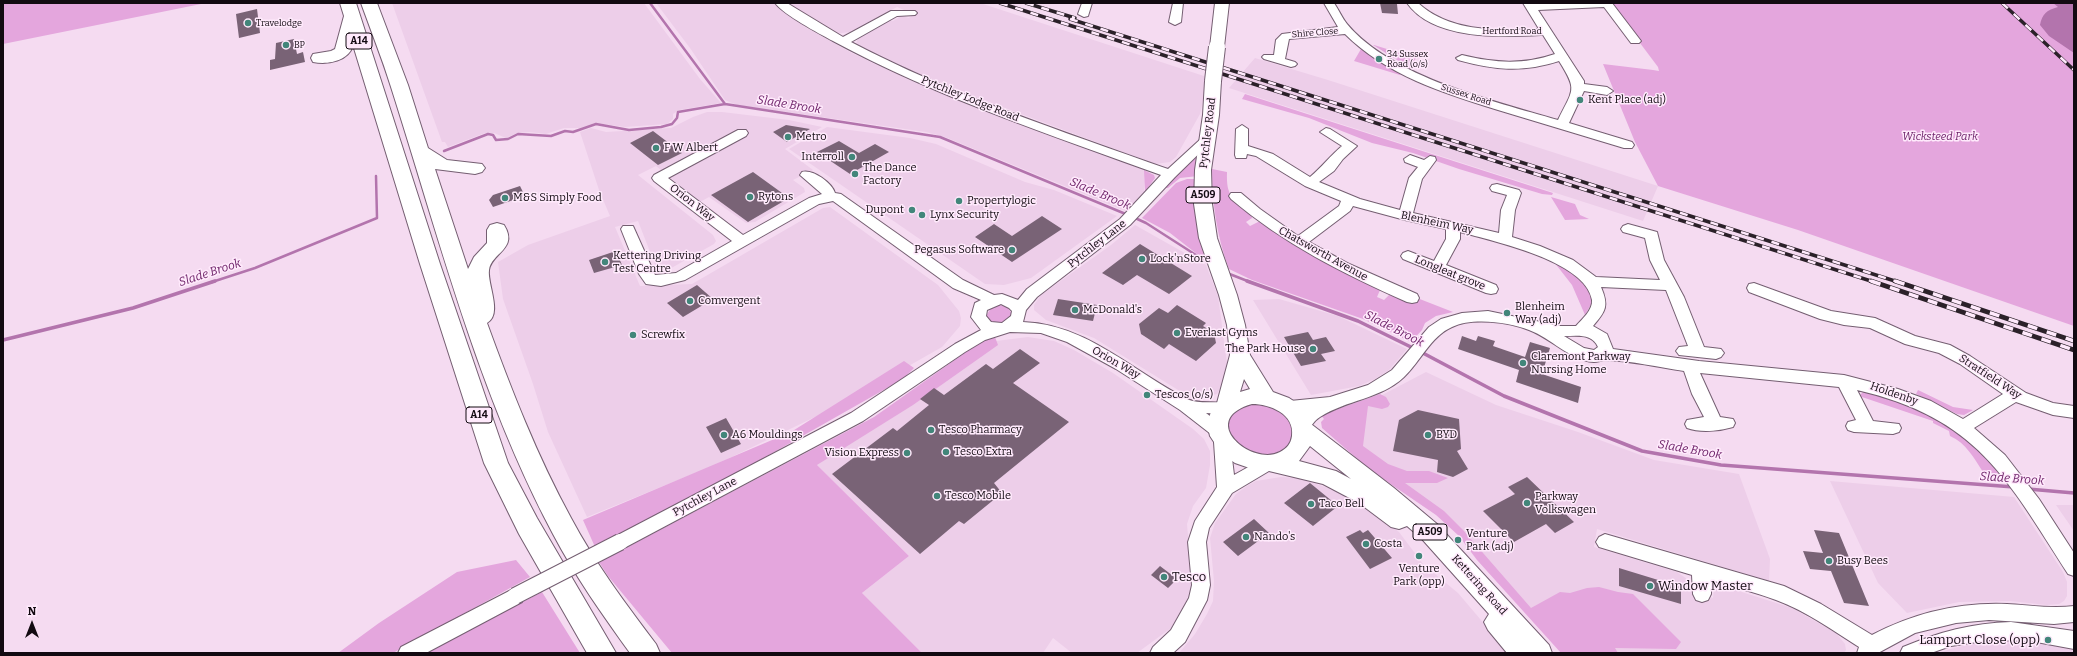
<!DOCTYPE html>
<html>
<head>
<meta charset="utf-8">
<style>
	body { margin:0 }
	#map { position:relative; width:2077px; height:656px; overflow:hidden; background:#f5dbf1; font-family:Bitter,serif }
	canvas { display:block }
	.frame { position:absolute; inset:0; border:4px solid #120a11; pointer-events:none }
	.north { position:absolute; left:12px; top:604px; width:40px; height:40px; -webkit-text-stroke:3px #ffeafc; paint-order:stroke; rotate:0deg; font-size:11px; font-weight:700; line-height:16px; text-align:center; color:#120a11 }
	.north::after { content:''; display:block; margin:auto; width:14px; height:18px; background:#120a11; clip-path:polygon(50% 0,100% 100%,50% 72%,0 100%) }
</style>
</head>
<body>
<div id="map">
<canvas width="2077" height="656"></canvas>
<div class="frame"></div>
<div class="north">N</div>
</div>
<script>
const ctx = document.querySelector('canvas').getContext('2d');
ctx.lineJoin = 'round';
function fill(path, color) {
  ctx.fillStyle = color;
  ctx.fill(path, 'evenodd');
}
function strokePath(path, color, width, dash) {
  ctx.strokeStyle = color;
  ctx.lineWidth = width;
  ctx.lineCap = dash ? 'butt' : 'round';
  ctx.setLineDash(dash || []);
  ctx.stroke(path);
}
function label(font, color, halo, rows, align = 'center') {
  ctx.font = font + ' Bitter,serif';
  ctx.lineWidth = 3;
  ctx.setLineDash([]);
  ctx.textBaseline = 'middle';
  ctx.strokeStyle = halo;
  ctx.fillStyle = color;
  for (const [text, x, y, turn = 0] of rows) {
    ctx.save();
    ctx.translate(x, y);
    ctx.rotate((+turn || 0) * Math.PI / 180);
    ctx.textAlign = isNaN(turn) ? turn : align;
    if (halo) ctx.strokeText(text, 0, 0);
    ctx.fillText(text, 0, 0);
    ctx.restore();
  }
}
fill(new Path2D(`
	M392 3H644L700 79 721 103 679 110 673 114V119L667 124 625 127 595 123 580 128H564L546 134 530 132 517 133 506 138 494 133H485L448 147 445 142H442Z
	M656 3H980L1207 77 1204 96 1200 114 1176 157 1170 162 1155 164 957 90 910 70 856 45 858 37 886 21H893L901 16 909 18 916 10H904L897 7 850 32 834 34 812 22 803 26 852 53 918 84 996 115 1145 170 1144 192 1128 212 945 137 926 132 737 105 725 100 690 48Z
	M1255 58 1328 80 1658 186 1643 221 1229 88Z
	M707 112H722L789 120 822 127 785 149 813 170 793 180 804 188 805 192 755 222 746 223 709 197 700 202 656 166 638 175 713 235 716 241 714 244 666 271 662 272 656 267 638 221 615 227 640 286 692 284 823 208 830 207 938 285 959 311 961 318 960 326 942 347 840 405 715 465 587 517 548 432 533 384 503 299 498 262 528 245 610 216 599 190 580 132 591 128 606 132 671 128 693 117Z
	M827 127 910 138 936 144 1025 182 1054 190 1117 216 1031 278 1004 285 985 284 789 149Z
	M1135 225 1206 265 1218 296 1227 363 1224 382 1217 394 1200 397 1183 393 1094 338 1046 320 1034 310V305L1041 295 1111 245Z
	M1279 299 1338 316 1407 349 1389 370 1375 379 1359 386 1311 395 1253 300Z
	M1028 337 1054 341 1074 350 1113 373 1193 429 1204 439 1210 451V465L1206 488 1193 506 1187 524 1193 595 1175 625 1137 653H1072L1053 638 1043 653H922L862 593 909 556 817 465 996 341Z
	M1426 372 1496 405 1578 432 1654 460 1739 474 1770 559 1769 581 1597 529 1594 547 1677 572 1687 579 1689 591 1713 598 1714 590 1718 586H1723L1792 608 1836 633 1845 644 1846 650 1844 653H1568L1457 528 1346 436 1365 404Z
	M1281 477 1299 478 1348 495 1399 532 1423 564 1458 593 1509 653H1179L1195 634 1207 614 1213 601 1214 581 1210 538 1215 523 1236 494 1247 486 1256 481Z
	M1830 481 2014 497 2063 572 2067 582V596L2064 601 2059 604 2047 605 2010 601 1959 602 1907 613 1878 583Z
	M2056 505H2074V531Z
	M2005 640 2054 644 2074 651V653H1939L1950 649 1984 641Z`), '#edcee9');
fill(new Path2D(`
	M3 3H206L3 44Z
	M1610 3H2074V326L1798 230 1658 186 1635 142 1603 64 1653 70 1659 71 1658 67Z
	M1373 45H1374L1416 58 1410 68Z
	M1361 49 1401 74 1400 75 1354 61Z
	M1245 94 1553 193 1552 195 1542 194 1459 169 1413 153 1372 143 1309 118 1242 99Z
	M1199 152 1198 176 1180 178 1168 188H1164Z
	M1212 169 1227 172C1226 198 1233 197 1251 213L1252 218 1246 222 1250 226 1260 221 1380 290 1377 297 1384 300 1389 295 1412 296 1453 312 1436 316 1425 323 1422 330 1411 342 1363 319 1252 280 1229 269C1217 237 1212 203 1212 169Z
	M1144 170 1154 175 1155 178 1145 192Z
	M1187 179H1197L1208 251H1203L1204 256 1197 254 1170 233 1142 218 1176 183Z
	M1551 197 1575 204 1580 215 1589 219 1565 220Z
	M1554 262 1578 272 1594 299 1585 315 1572 285Z
	M999 305 1007 307 1013 315 1002 324 990 322 986 316 991 308Z
	M995 337 998 345 913 405 817 465 909 556 862 593 922 653H672L608 576 599 562 874 417 983 340Z
	M904 361 914 368 903 379 739 472 595 547 583 520 791 432Z
	M1918 390 1953 407 1973 410 1964 415 1957 414 1916 394Z
	M1863 392C1872 392 1881 396 1890 399 1934 413 1971 437 2000 474L1983 472C1974 458 1966 443 1950 436L1949 431 1933 423V421L1859 396Z
	M1380 394 1386 397 1390 404 1388 407 1382 409 1368 406 1363 446 1388 464 1407 471H1429L1448 478 1437 483H1405L1444 511 1463 530 1531 608 1560 592 1570 593 1587 588 1599 587 1618 592 1633 594 1681 642 1676 649 1615 648 1618 653H1561L1477 560 1459 536 1436 515 1370 470 1322 428 1321 422 1324 419 1321 415Z
	M1258 401 1289 415 1295 442 1280 454 1257 456 1228 438 1225 420 1229 412Z
	M516 560 530 577 393 653H338L379 623 457 572Z
	M542 592 580 653H428L448 641Z`), '#e4a6dd');
fill(new Path2D(`
	M2053 3H2074V53L2049 36 2040 25C2042 14 2047 10 2058 7Z`), '#b374ad');
strokePath(new Path2D(`
	M650 3 725 104
	M444 151 488 134 493 135 496 140 508 139 518 134 551 136 565 131 573 132 596 124 629 130 661 127 672 124 677 118 678 112 725 104 940 137 1128 215
	M1133 217 1146 223 1210 264
	M1227 273 1250 282
	M212 282 255 268 377 218 376 176`), '#b374ad', 2.5);
strokePath(new Path2D(`
	M1247 281 1358 321 1415 349
	M3 340 133 308 215 281
	M1421 352 1504 396 1642 451 1721 465 2014 487
	M2028 489 2074 493`), '#b374ad', 3.5);
fill(new Path2D(`
	M1380 3 1397 4 1398 14 1382 13Z
	M257 9 260 33 239 38 236 14Z
	M294 39 297 54 303 52 305 62 270 70V60L275 59 276 43Z
	M786 125 810 129 787 142 773 132Z
	M653 131 682 153 658 165 630 143Z
	M839 141 859 153 875 144 889 152 850 174 817 152Z
	M753 172 789 198 748 222 711 195Z
	M520 186 525 196 493 207 489 200 493 195Z
	M1042 216 1062 229 1012 262 975 237 994 224 1012 236Z
	M1140 244 1192 276 1169 294 1137 275 1123 285 1102 273Z
	M616 251 622 265 594 273 589 260Z
	M697 285 713 299 683 317 667 303Z
	M1058 299 1097 305 1093 321 1053 315Z
	M1177 305 1206 323 1203 326 1214 333 1216 343 1196 361 1169 344 1164 349 1141 334 1139 324 1159 308 1168 313Z
	M1308 332 1313 340 1326 337 1335 351 1321 354 1326 361 1301 366 1284 337Z
	M1462 336 1476 341 1478 336 1495 341 1493 346 1525 357 1530 342 1550 348 1542 374 1581 387 1578 403 1516 382 1519 370 1458 349Z
	M1020 349 1040 363 1013 383 1069 422 994 483 1002 493 964 524 959 521 920 554 832 474 893 428 897 431 929 405 920 399 934 388 944 395 986 364 993 369Z
	M1418 410 1459 419 1461 449 1457 451 1468 469 1453 477 1437 472 1438 460 1393 451 1399 420Z
	M726 418 741 444 721 453 706 427Z
	M1527 477 1574 522 1555 533 1546 524 1514 542 1483 511 1515 494 1508 487Z
	M1310 483 1338 506 1313 526 1284 503Z
	M1254 519 1269 533 1238 556 1223 542Z
	M1360 530 1363 533 1368 530 1392 558 1370 569 1346 537Z
	M1814 530 1839 533 1869 606 1844 603 1831 571 1810 569 1803 551 1823 553Z
	M1160 566 1177 579 1168 588 1151 575Z
	M1619 568 1681 587V604L1619 586Z`), '#796376');
const minor = new Path2D(`
	M775 3H787L843 37 891 11H915L917 13 915 15 897 16 851 42C952 95 1061 131 1168 169L1204 136 1208 135 1214 139 1175 177 1130 225 1037 297 1026 310 1023 322C1087 324 1133 372 1187 399 1199 405 1217 400 1230 404L1232 408 1230 412 1224 414 1206 413 1224 427 1226 432 1224 436 1228 437 1230 442 1234 475 1268 456 1274 458 1276 463 1274 468 1232 493 1209 528 1206 542 1210 585 1207 600 1185 642 1173 653H1150L1153 647 1171 630 1189 598 1192 585 1188 542 1195 521 1217 487 1214 442 1216 438 1180 410 1116 369 1067 342 1041 333 1010 332 985 340 965 352 863 421 626 547 620 550 614 547 611 542 614 537 851 413 955 344 981 330 971 317 975 303 981 300 953 288 833 201 819 204 685 280 661 286 646 284 639 274 621 229 623 226H633L655 275 676 273 732 241 654 181 652 178 654 175 738 130H746L748 133 746 136 668 178 743 235 809 198 822 194 800 175 802 172C813 169 832 183 835 193L841 194 963 280 994 295 1002 294 1018 300 1027 289 1120 219 1161 175C1050 135 937 97 833 41 818 33 784 15 775 3ZM1001 304 1009 308 1012 311 1011 316 1002 323 991 322 986 316 987 310Z
	M1082 3H1092L1088 16 1084 17 1078 14Z
	M1173 3H1183L1181 22 1175 25 1169 22Z
	M1324 3H1334C1339 10 1342 18 1347 24 1391 77 1493 101 1558 120 1573 89 1578 91 1559 61 1522 73 1495 70 1458 60L1456 58 1462 55C1495 63 1523 65 1555 54L1543 35C1502 37 1434 41 1407 3H1418C1451 33 1497 30 1539 29L1523 3H1612L1641 41 1639 43H1631L1604 7 1538 10 1584 81V84L1607 87 1613 91 1607 95 1584 91 1569 123 1632 142 1634 145 1632 148H1624C1582 135 1540 123 1498 110 1443 93 1386 75 1345 34L1289 39 1285 59 1295 62 1297 64 1295 66 1291 67 1264 59 1262 57 1264 55H1274L1276 40 1282 34 1338 27Z
	M1242 125 1248 129V146L1273 154 1310 177C1322 167 1330 156 1342 146L1320 132 1326 128 1330 129 1357 146 1343 159 1334 171 1319 182 1360 199 1400 210 1409 178 1418 167 1405 162 1404 159 1410 155 1424 160 1430 156 1435 157 1436 160 1422 179 1413 213 1499 233 1501 210 1507 195 1492 191 1490 188 1492 185 1497 184 1519 190 1521 193 1515 210 1512 237 1540 246 1573 260 1596 277 1660 280 1650 260 1645 238 1623 232 1621 229 1623 226 1628 224 1657 232 1664 260 1684 297 1704 347 1721 349 1724 353 1721 357 1716 359 1679 355 1676 351 1679 347 1688 346 1666 290 1601 287C1609 306 1606 311 1593 326L1607 334 1613 349 1699 361 1844 375 1898 389 1931 401 1963 419 2003 394 1960 364 1939 353 1905 344 1870 328 1844 325 1820 319 1749 292 1747 288 1749 284 1754 283 1831 311 1875 318 1915 336 1950 345 1970 356 2026 393 2053 403 2074 406V418L2053 415 2016 402 1974 428 2005 455 2039 499 2074 553V576L2068 574C2006 477 1977 418 1857 390L1873 421 1899 424 1901 428 1899 432 1893 434 1854 432 1848 430 1846 426 1848 422 1856 420 1839 387 1700 373 1720 417 1733 419 1735 423 1733 427C1720 431 1700 433 1687 428L1685 424 1687 420 1704 417 1692 394 1684 371C1658 367 1632 361 1606 360 1602 360 1598 362 1594 362 1569 360 1551 338 1529 330 1509 322 1472 317 1452 327 1431 336 1420 362 1404 377 1381 399 1346 400 1320 417 1310 423 1310 435 1296 430L1294 426 1304 411 1286 412 1280 410 1278 406 1280 402 1330 397 1368 385 1392 370 1429 327 1441 319 1462 313 1488 311 1560 326H1576C1582 319 1593 310 1592 300 1586 261 1493 241 1460 232V239L1446 265 1496 285 1498 289 1496 293 1491 294 1486 293 1403 259 1401 256 1403 253 1408 251 1434 261 1446 239V229L1405 220 1353 206 1350 211 1309 242 1347 263 1417 294 1419 298 1417 302 1412 303 1407 302C1344 274 1284 244 1231 199L1229 196 1231 193H1241L1260 209 1298 236 1339 206 1341 201 1305 186 1256 156 1247 154 1246 158H1236L1235 155 1236 129ZM1564 336C1577 336 1592 333 1598 347L1594 350 1584 348Z
	M1605 534 1784 586 1821 604 1872 635C1914 613 1959 602 2007 604 2029 605 2052 609 2074 606V622L2054 624 1989 620 1956 623 1915 633 1878 653H1857L1859 647C1832 630 1806 611 1776 600 1755 592 1732 587 1711 580V594L1708 600 1702 602 1696 600 1693 594 1692 575 1599 547 1596 542 1599 537Z
	M515 588 522 590 524 596 522 602 426 653H398L401 647Z
	M2011 622 2074 631V649L2031 641 1990 640 1951 646 1931 653H1900L1903 647C1939 632 1972 623 2011 622Z`);
const major = new Path2D(`
	M1215 3H1229L1224 47 1222 50H1212L1210 47Z
	M1213 76 1218 78 1221 81 1219 115 1211 170 1212 204 1217 238 1237 295 1245 325 1250 355 1273 392 1289 398 1298 404 1305 412 1311 424 1394 488 1437 524 1549 645 1552 653H1507L1488 630 1484 622 1489 614 1421 538 1407 526 1399 529 1391 527 1359 503 1323 484 1269 471H1258L1235 463 1222 454 1210 436 1207 423 1211 412 1217 403 1230 355 1227 325 1219 295 1199 238 1194 204 1195 170 1203 115 1205 81 1208 78ZM1244 379 1250 389 1240 392ZM1252 404C1270 404 1295 414 1292 436 1291 444 1286 449 1280 452 1252 467 1196 420 1252 404ZM1310 446 1351 479 1336 471 1299 461Z`);
const highway = new Path2D(`
	M340 3H356L440 264 508 463 537 518 616 653H587L519 534 484 463 420 264 353 45C349 61 328 65 313 62L311 58 313 54 331 51 335 49 344 16Z
	M361 3H377L408 85 428 148 447 160 482 164 485 168 482 172 475 174 435 169 468 269 474 257 487 243V230L490 225 497 223 504 225C519 249 491 253 489 270 487 284 503 314 487 323 511 389 537 456 571 518 595 563 625 603 656 644L660 653H630C602 614 575 576 553 534 478 393 439 237 391 87 382 58 371 31 361 3Z`);
strokePath(minor, '#745e71', 2);
strokePath(major, '#745e71', 2);
strokePath(highway, '#745e71', 2);
fill(minor, '#fff');
fill(major, '#fff');
fill(highway, '#fff');
const railFar1 = new Path2D(`
	M1000 3 1874 282
	M1026 3 1075 18
	M2002 3 2074 70
	M1070 19 1898 282`);
const rail = new Path2D(`
	M1871 281 2074 350
	M1895 281 2074 341`);
strokePath(railFar1, '#2b2129', 3.5);
strokePath(rail, '#2b2129', 5);
strokePath(railFar1, '#ffeafc', 2.5, [8]);
strokePath(rail, '#ffeafc', 3.5, [10]);
const minorBridge = new Path2D(`
	M515 596 620 542`);
const majorBridge = new Path2D(`
	M1213 81 1217 47`);
strokePath(minorBridge, '#745e71', 18, []);
strokePath(majorBridge, '#745e71', 18, []);
strokePath(minorBridge, '#fff', 16);
strokePath(majorBridge, '#fff', 16);
for (const [x, y, r, color] of [
	[248,23,4,"#42867a"],
	[286,45,4,"#42867a"],
	[1379,59,4,"#42867a"],
	[1580,100,4,"#42867a"],
	[788,137,4,"#42867a"],
	[656,148,4,"#42867a"],
	[852,157,4,"#42867a"],
	[855,174,4,"#42867a"],
	[750,197,4,"#42867a"],
	[505,198,4,"#42867a"],
	[959,201,4,"#42867a"],
	[912,210,4,"#42867a"],
	[922,215,4,"#42867a"],
	[1012,250,4,"#42867a"],
	[1142,259,4,"#42867a"],
	[605,262,4,"#42867a"],
	[690,301,4,"#42867a"],
	[1075,310,4,"#42867a"],
	[1507,313,4,"#42867a"],
	[1177,333,4,"#42867a"],
	[633,335,4,"#42867a"],
	[1313,349,4,"#42867a"],
	[1523,363,4,"#42867a"],
	[1147,395,4,"#42867a"],
	[931,430,4,"#42867a"],
	[724,435,4,"#42867a"],
	[1428,435,4,"#42867a"],
	[946,452,4,"#42867a"],
	[907,453,4,"#42867a"],
	[937,496,4,"#42867a"],
	[1527,503,4,"#42867a"],
	[1311,504,4,"#42867a"],
	[1246,537,4,"#42867a"],
	[1458,540,4,"#42867a"],
	[1366,544,4,"#42867a"],
	[1419,556,4,"#42867a"],
	[1829,561,4,"#42867a"],
	[1164,577,4,"#42867a"],
	[1650,586,4,"#42867a"],
	[2048,640,4,"#42867a"]
]) {
  const dot = new Path2D();
  dot.arc(x, y, r, 0, 2 * Math.PI);
  ctx.fillStyle = color;
  ctx.fill(dot);
  strokePath(dot, '#ffeafc', 1.5);
}
label('9px', '#120a11', '#ffeafc', [
	["Travelodge",256,23],
	["BP",294,45],
	["34 Sussex",1387,54],
	["Road (o/s)",1387,64]
], 'left');
label('9px', '#120a11', '#ffeafc', [
	["Hertford Road",1512,31],
	["Shire Close",1315,33,-5],
	["Sussex Road",1466,95,18]
]);
for (const [x, y, w] of [
	[359,41,26],
	[1203,195,34],
	[479,415,26],
	[1430,532,34]
]) {
  const box = new Path2D();
  box.roundRect(x - w / 2, y - 8, w, 16, 3);
  ctx.fillStyle = '#ffeafc';
  ctx.fill(box);
  strokePath(box, '#120a11', 1);
}
label('bold 10px', '#120a11', null, [
	["A14",359,41],
	["A509",1203,195],
	["A14",479,415],
	["A509",1430,532]
]);
label('11px', '#120a11', '#ffeafc', [
	["Pytchley Lodge Road",970,99,22],
	["Pytchley Road",1208,133,-83],
	["Orion Way",692,203,38],
	["Blenheim Way",1437,223,12],
	["Pytchley Lane",1097,244,-38],
	["Chatsworth Avenue",1323,254,29],
	["Longleat grove",1450,273,22],
	["Orion Way",1116,363,30],
	["Stratfield Way",1990,377,33],
	["Holdenby",1894,394,19],
	["Pytchley Lane",705,497,-28],
	["Kettering Road",1479,585,48]
]);
label('11px', '#120a11', '#ffeafc', [
	["Kent Place (adj)",1588,100],
	["Metro",796,137],
	["F W Albert",664,148],
	["Interroll",844,157,"right"],
	["The Dance",863,168],
	["Factory",863,181],
	["Rytons",758,197],
	["M&S Simply Food",513,198],
	["Propertylogic",967,201],
	["Dupont",904,210,"right"],
	["Lynx Security",930,215],
	["Pegasus Software",1004,250,"right"],
	["Kettering Driving",613,256],
	["Test Centre",613,269],
	["Lock'nStore",1150,259],
	["Comvergent",698,301],
	["Blenheim",1515,307],
	["Way (adj)",1515,320],
	["McDonald's",1083,310],
	["Everlast Gyms",1185,333],
	["Screwfix",641,335],
	["The Park House",1305,349,"right"],
	["Claremont Parkway",1531,357],
	["Nursing Home",1531,370],
	["Tescos (o/s)",1155,395],
	["Tesco Pharmacy",939,430],
	["A6 Mouldings",732,435],
	["BYD",1436,435],
	["Tesco Extra",954,452],
	["Vision Express",899,453,"right"],
	["Tesco Mobile",945,496],
	["Parkway",1535,497],
	["Volkswagen",1535,510],
	["Taco Bell",1319,504],
	["Venture",1466,534],
	["Park (adj)",1466,547],
	["Nando's",1254,537],
	["Costa",1374,544],
	["Busy Bees",1837,561],
	["Venture",1419,569,"center"],
	["Park (opp)",1419,582,"center"]
], 'left');
label('italic 11px', '#6d2269', '#ffeafc', [
	["Wicksteed Park",1940,137]
]);
label('italic 12px', '#6e2269', '#ffeafc', [
	["Slade Brook",789,105,9],
	["Slade Brook",1100,194,23],
	["Slade Brook",210,273,-18],
	["Slade Brook",1394,329,27],
	["Slade Brook",1690,450,10],
	["Slade Brook",2012,479,4]
]);
label('13px', '#120a11', '#ffeafc', [
	["Tesco",1172,577],
	["Window Master",1658,586],
	["Lamport Close (opp)",2040,640,"right"]
], 'left');
</script>
</body>
</html>
